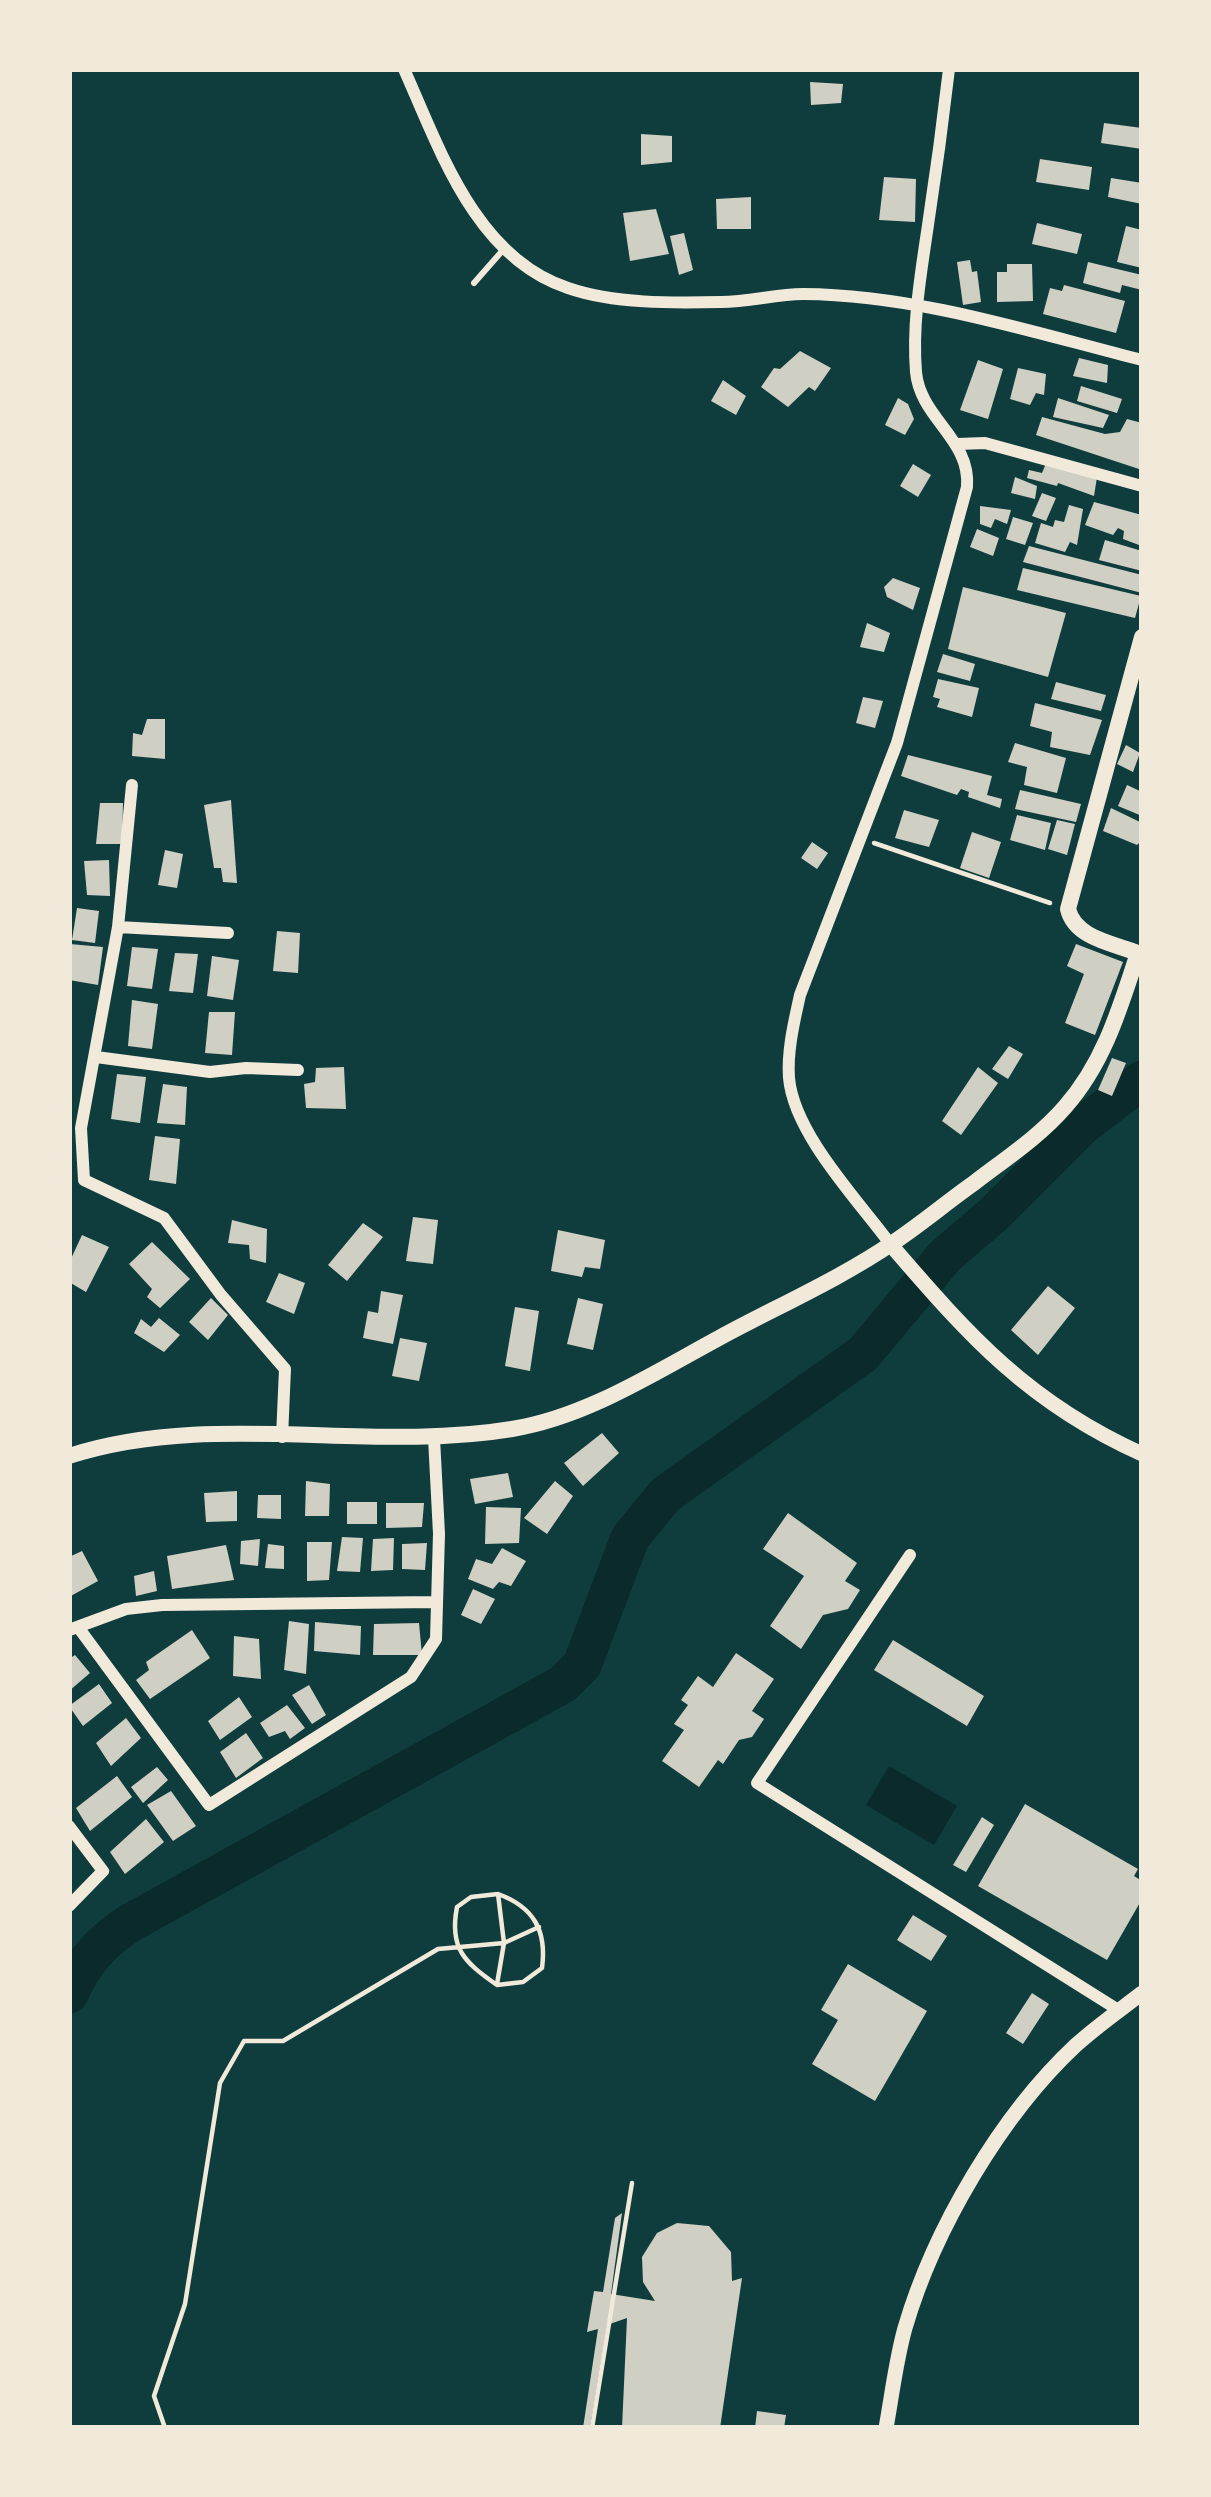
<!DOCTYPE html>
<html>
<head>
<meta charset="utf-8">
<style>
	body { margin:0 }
	#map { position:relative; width:1211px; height:2497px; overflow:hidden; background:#0f3d3e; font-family:"Exo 2",sans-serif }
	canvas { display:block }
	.frame { position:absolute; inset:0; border:72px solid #f1e9da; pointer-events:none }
</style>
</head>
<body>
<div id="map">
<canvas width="1211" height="2497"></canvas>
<div class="frame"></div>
</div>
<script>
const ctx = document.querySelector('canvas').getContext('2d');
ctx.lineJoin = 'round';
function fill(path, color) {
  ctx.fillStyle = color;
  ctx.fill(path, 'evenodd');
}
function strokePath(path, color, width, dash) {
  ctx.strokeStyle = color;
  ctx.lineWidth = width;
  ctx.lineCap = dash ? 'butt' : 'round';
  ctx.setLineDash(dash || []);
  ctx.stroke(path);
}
fill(new Path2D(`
	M889 1766 957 1806 934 1845 866 1805Z`), '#0a2a2b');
strokePath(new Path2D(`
	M69 1994C83 1962 101 1942 130 1923L563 1684 582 1665 630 1538 665 1495 863 1354 945 1256 994 1214 1083 1125 1142 1080`), '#0a2a2b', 39);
fill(new Path2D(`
	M810 82 843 84 841 103 811 105Z
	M1104 123 1142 128V149L1101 143Z
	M641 134 672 136V162L641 165Z
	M1040 159 1092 167 1089 190 1036 182Z
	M884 177 916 179 915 222 879 220Z
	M1111 178 1142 183V204L1108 197Z
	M751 197V229H717L716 199Z
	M656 209 669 254 630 261 623 213Z
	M1037 223 1082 234 1077 254 1032 244Z
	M1126 226 1142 230V268L1117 262Z
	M684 233 693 270 679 275 670 236Z
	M970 260 972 272 977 271 981 302 963 305 957 262Z
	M1088 262 1142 275V290L1122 285 1120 293 1083 283Z
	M1007 264H1032L1033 301 997 302V272H1007Z
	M1064 285 1125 301 1116 333 1043 314 1050 288 1062 291Z
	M800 351 831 368 815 391 809 387 788 407 761 387 774 368 780 369Z
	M1079 358 1108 365 1107 383 1073 376Z
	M978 360 1003 369 988 419 960 410Z
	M1018 368 1046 374 1044 395 1036 393 1030 405 1010 399Z
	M723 380 746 396 736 415 711 401Z
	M1081 386 1122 399 1117 413 1077 401Z
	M898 398 908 404 914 419 905 435 885 425Z
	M1058 398 1109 415 1103 428 1053 417Z
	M1042 417 1105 434 1120 432 1127 419 1142 423V470L1036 435Z
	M1047 461 1097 477 1094 496 1058 483 1057 486 1027 478 1029 470 1042 473Z
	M913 464 931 475 918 497 900 486Z
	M1015 477 1037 486 1035 499 1011 493Z
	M1042 493 1056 498 1046 521 1032 516Z
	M1094 502 1142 515 1139 545 1123 539 1124 531 1118 528 1113 535 1085 525Z
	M1069 505 1083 509 1077 545 1070 542 1065 552 1035 543 1041 523 1053 527 1055 520 1064 522Z
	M980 506 1011 510 1007 524 995 519 991 528 980 524Z
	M1013 517 1033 523 1025 545 1006 539Z
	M977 529 999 538 993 556 970 547Z
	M1105 540 1142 551V571L1099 560Z
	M1029 546 1142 575V593L1023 562Z
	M1023 568 1141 596 1135 618 1017 590Z
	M893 578 920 588 913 610 887 597 884 587Z
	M963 587 1066 613 1048 677 948 649Z
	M867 623 890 633 884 652 860 647Z
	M943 654 975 664 970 681 937 672Z
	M938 679 979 688 972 717 937 707 940 699 933 697Z
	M1056 682 1106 695 1101 711 1051 699Z
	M863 697 883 701 875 728 856 723Z
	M1035 703 1102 720 1090 755 1050 747 1052 732 1030 726Z
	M147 719H165V759L132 756 133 733 142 735Z
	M1015 743 1066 758 1057 793 1024 785 1027 767 1008 762Z
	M1126 745 1140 753 1133 772 1117 764Z
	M908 755 992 776 987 795 1002 799 1000 808 968 797 969 792 961 789 957 795 901 776Z
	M1127 785 1142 792V816L1118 806Z
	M1020 790 1081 804 1076 822 1015 809Z
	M231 800 237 883 223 882 221 868H214L204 805Z
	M100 803H123L122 844H96Z
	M1111 808 1142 823V840L1137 845 1103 831Z
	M904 810 939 820 929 847 895 838Z
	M1017 815 1051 823 1045 850 1010 840Z
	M1057 820 1075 824 1067 855 1048 849Z
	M972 832 1001 842 989 878 960 868Z
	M812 842 828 853 817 869 801 858Z
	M165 850 183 854 177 888 158 885Z
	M109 860 110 896 87 895 84 861Z
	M77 908 99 911 95 943 72 940Z
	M277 931 300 933 298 973 273 971Z
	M70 944 103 947 98 985 69 980Z
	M1076 944 1123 962 1095 1035 1065 1023 1084 974 1067 966Z
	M132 947 158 949 152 989 127 986Z
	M175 953 198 954 193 993 169 991Z
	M212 956 239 960 233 1000 207 996Z
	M132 1000 158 1004 152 1049 128 1046Z
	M209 1012H235L232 1055 205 1053Z
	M1009 1046 1023 1054 1008 1079 992 1069Z
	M1112 1058 1126 1063 1112 1096 1098 1090Z
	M344 1067 346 1109 306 1108 304 1084 315 1082 316 1068Z
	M978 1067 998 1083 961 1135 942 1121Z
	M117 1074 146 1077 140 1123 111 1119Z
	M163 1084 187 1087 185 1125 157 1123Z
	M155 1136 180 1139 176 1184 149 1180Z
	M413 1217 438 1220 433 1264 406 1261Z
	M232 1220 267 1229 266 1263 250 1259 249 1245 228 1243Z
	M363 1223 383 1237 347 1281 328 1265Z
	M558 1230 605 1240 600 1269 585 1267 582 1277 551 1271Z
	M82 1235 109 1247 86 1292 69 1282V1263Z
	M152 1242 190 1279 160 1308 147 1297 152 1289 129 1264Z
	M279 1273 305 1283 294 1314 266 1302Z
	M1048 1286 1075 1308 1038 1355 1011 1330Z
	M381 1291 403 1295 393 1344 363 1338 368 1311 378 1313Z
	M211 1298 228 1315 208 1340 189 1322Z
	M578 1298 603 1304 593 1350 567 1344Z
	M515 1307 539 1311 530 1371 505 1366Z
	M159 1318 180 1335 164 1352 134 1333 141 1319 151 1327Z
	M400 1338 427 1343 419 1381 392 1376Z
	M602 1433 619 1453 583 1486 564 1463Z
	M508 1473 513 1497 475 1504 470 1479Z
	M306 1481 330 1484 329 1516H305Z
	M555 1481 573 1496 547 1534 524 1518Z
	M237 1491V1521L206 1522 204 1493Z
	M258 1495H281V1519L257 1518Z
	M347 1502H377V1524H347Z
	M386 1503H424L422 1527 386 1528Z
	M486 1507 521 1508 519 1543 485 1544Z
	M788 1513 857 1563 845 1581 860 1590 848 1609 823 1615 801 1649 770 1626 804 1576 763 1549Z
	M342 1537 363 1538 360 1572 337 1571Z
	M394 1538 393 1570 371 1571 373 1539Z
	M260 1539 258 1566 240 1564 241 1541Z
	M307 1542H332L329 1580 307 1581Z
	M427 1543 425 1570 402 1569V1544Z
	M268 1544 284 1546V1569L265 1568Z
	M226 1545 234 1580 172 1589 167 1556Z
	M502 1548 526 1561 511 1586 499 1582 493 1589 468 1579 476 1559 492 1564Z
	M82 1551 98 1581 69 1597V1557Z
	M154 1571 157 1591 136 1596 134 1576Z
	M473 1589 495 1599 481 1624 461 1615Z
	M289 1621 309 1624 306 1674 284 1670Z
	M315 1622 361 1626 360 1655 314 1651Z
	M419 1623 422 1655H373L374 1624Z
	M192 1630 210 1658 150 1699 136 1680 149 1670 146 1662Z
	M234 1636 259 1639 261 1679 233 1676Z
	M893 1640 984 1696 967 1726 874 1670Z
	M736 1653 774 1679 752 1711 764 1719 752 1737 739 1740 723 1764 718 1760 699 1787 662 1761 684 1730 674 1724 688 1705 681 1700 698 1676 713 1687Z
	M75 1655 90 1673 69 1691V1659Z
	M99 1684 112 1703 83 1726 69 1706Z
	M309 1685 326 1715 312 1724 292 1695Z
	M239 1697 252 1717 220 1740 208 1721Z
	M287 1705 305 1728 290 1739 285 1731 269 1737 260 1723Z
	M126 1718 141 1738 111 1766 96 1743Z
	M246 1733 263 1758 236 1778 220 1752Z
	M157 1767 168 1780 143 1803 131 1787Z
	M117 1776 132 1797 90 1831 76 1808Z
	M171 1791 196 1826 173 1841 147 1805Z
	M1025 1804 1138 1869 1134 1876 1142 1881V1899L1107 1960 978 1886Z
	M982 1817 994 1825 966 1872 953 1865Z
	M146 1819 164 1842 125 1874 110 1852Z
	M913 1915 947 1936 931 1961 897 1940Z
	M848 1964 927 2011 875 2101 812 2064 838 2020 821 2010Z
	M1032 1993 1049 2004 1023 2044 1006 2033Z
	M622 2213 611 2294 655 2301 643 2282 642 2257 657 2233 677 2223 709 2226 731 2252 732 2281 742 2278 720 2428H622L627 2318 607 2325 590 2428H583L598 2329 587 2332 594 2291 603 2292 615 2218Z
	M757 2411 786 2415 784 2428H755Z`), '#cfcfc3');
strokePath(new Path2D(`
	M874 843 1050 903
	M498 1894C534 1907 547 1931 542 1968L523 1982 497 1985C464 1962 449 1948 457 1907L471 1897Z
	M497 1984 504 1943 498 1894
	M165 2428 154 2396 185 2304 220 2083 244 2041H283L438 1949 504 1943 539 1927
	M592 2428 632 2183`), '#f1e9da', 4.5);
strokePath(new Path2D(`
	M474 283 503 250`), '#f1e9da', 6);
strokePath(new Path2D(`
	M404 69C440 150 476 258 568 288 614 304 673 303 721 302 749 302 776 294 803 294 918 295 1031 332 1142 360
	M957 444 985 443 1142 486
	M132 785 118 927 81 1128 84 1180 164 1218 221 1295 285 1369 282 1437
	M118 927 228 933
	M96 1057 210 1072 246 1068 298 1070
	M891 1245C858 1200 794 1134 789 1078 787 1051 794 1022 800 995L897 743 967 487C971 439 920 418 916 372 912 323 921 273 928 225 936 173 943 121 949 69
	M910 1555 757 1783 1120 2011
	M78 1627 209 1805 411 1677 436 1639 439 1534 434 1438
	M69 1630 126 1609 162 1605 436 1602
	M69 1826 103 1871 69 1906`), '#f1e9da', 12);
strokePath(new Path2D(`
	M891 1245C970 1337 1029 1403 1142 1454
	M886 2428C892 2395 896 2360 905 2328 934 2229 1001 2115 1076 2045 1097 2026 1120 2010 1142 1993`), '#f1e9da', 15);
strokePath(new Path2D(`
	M69 1456C211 1410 367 1453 512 1429 586 1417 654 1373 719 1338 776 1307 840 1279 894 1242 921 1224 947 1202 974 1183 1005 1159 1039 1137 1065 1107 1104 1063 1120 1008 1138 953 1112 943 1075 938 1068 909L1142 637`), '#f1e9da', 16);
</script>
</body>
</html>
